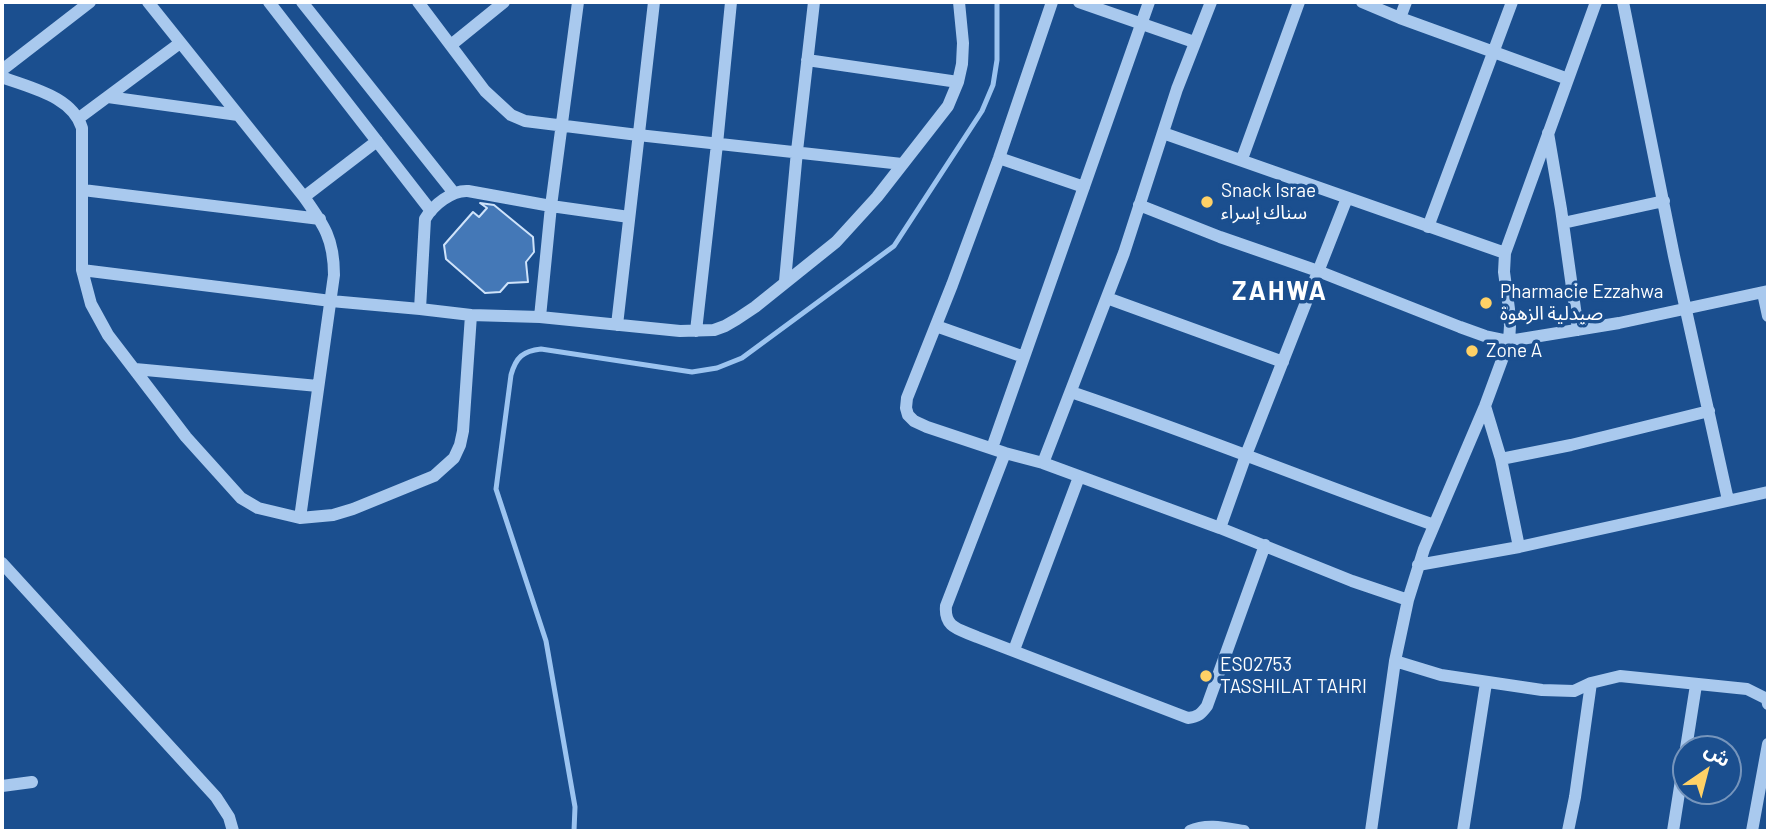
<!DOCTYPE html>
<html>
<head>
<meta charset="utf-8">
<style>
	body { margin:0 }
	#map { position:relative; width:1770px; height:833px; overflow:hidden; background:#1b4f8f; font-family:Barlow,"Noto Sans Arabic",sans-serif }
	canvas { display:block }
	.frame { position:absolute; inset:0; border:4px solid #fff; pointer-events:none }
	.north { position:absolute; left:1672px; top:735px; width:70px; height:70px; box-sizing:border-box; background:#1b4f8f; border:2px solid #7695bc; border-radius:50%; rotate:35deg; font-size:19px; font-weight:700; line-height:28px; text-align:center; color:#fff }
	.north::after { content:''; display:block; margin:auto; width:24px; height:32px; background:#ffd166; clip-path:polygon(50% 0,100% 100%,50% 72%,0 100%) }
</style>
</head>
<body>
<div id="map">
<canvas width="1770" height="833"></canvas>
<div class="frame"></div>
<div class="north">ش</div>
</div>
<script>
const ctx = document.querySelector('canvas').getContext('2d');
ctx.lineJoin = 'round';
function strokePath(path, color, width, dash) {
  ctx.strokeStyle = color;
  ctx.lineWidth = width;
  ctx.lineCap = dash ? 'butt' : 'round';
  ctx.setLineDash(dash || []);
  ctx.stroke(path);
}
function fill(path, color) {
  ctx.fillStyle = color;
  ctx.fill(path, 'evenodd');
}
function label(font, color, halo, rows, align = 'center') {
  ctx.font = font + ' Barlow,"Noto Sans Arabic",sans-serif';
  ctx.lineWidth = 7;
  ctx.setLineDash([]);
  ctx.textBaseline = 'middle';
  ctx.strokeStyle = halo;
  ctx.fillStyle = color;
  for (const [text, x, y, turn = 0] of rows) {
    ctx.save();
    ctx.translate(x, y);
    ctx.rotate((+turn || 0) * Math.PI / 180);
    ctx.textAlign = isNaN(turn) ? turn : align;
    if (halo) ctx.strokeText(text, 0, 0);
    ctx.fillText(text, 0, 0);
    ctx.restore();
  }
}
strokePath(new Path2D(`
	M574 831 575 807 546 641 496 489 511 375C516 357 523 351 541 349L692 372 717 368 742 358 894 246 982 111 993 85 997 60V2`), '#9cc4f0', 5);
const building = new Path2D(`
	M480 203 494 205 533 237 534 252 526 262 528 282 508 283 500 292 485 293 446 259 444 245 473 212 479 217 487 208Z`);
fill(building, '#4478b7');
strokePath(building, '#cfe3fa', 2);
strokePath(new Path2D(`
	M148 2 304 197C324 225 334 239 334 275L300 518
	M269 2 431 211
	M302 2 454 193
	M418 2 485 91 511 115 525 121 638 135 902 164
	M1052 2 999 158 952 285 907 398 906 408 908 415 914 421 927 427 1005 453 1043 463 1220 528 1352 581 1408 600
	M1079 2 1194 42
	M1362 2 1400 18 1568 79
	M1623 2 1674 256 1728 500
	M1400 18 1406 2
	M451 45 504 2
	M807 60 958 82
	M2 70 90 2
	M2 77C30 88 72 96 82 128V270L91 304 108 335 186 437 241 498 258 508 300 518 333 515 353 509 434 476 454 458 460 445 463 431 471 315 540 317 680 331 714 330 725 326 737 319 755 307 836 242 877 197 948 106 958 82 962 64 963 43 959 2
	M108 97 238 115
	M79 118 180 43
	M1163 133 1505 253
	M1548 133 1561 209 1578 330
	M999 158 1084 187
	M1242 159 1299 2
	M83 190 320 219
	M304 197 377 141
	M1139 205 1220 237 1318 271 1460 327 1485 336 1509 341 1619 323 1768 291
	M1563 223 1664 201
	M1428 227 1512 2
	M82 270 331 301 420 309
	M785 281 797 151 814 2
	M1763 293 1768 316
	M1107 298 1283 362
	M471 315 420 309 425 219C433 205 452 190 468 191L551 206 629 217
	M540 317 551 206 578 2
	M617 325 654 2
	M936 326 1024 357
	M696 331 717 144 731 2
	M135 369 318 386
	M1071 392C1193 433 1312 482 1434 525
	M1485 406 1501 459 1519 547
	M992 448 1149 2
	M1005 453 946 606C944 628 959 629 977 637L1188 718C1198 717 1201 714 1207 706L1265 545
	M1501 459 1571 445 1709 411
	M1043 463 1124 253 1177 89 1211 2
	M1220 528 1246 455 1347 198
	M2 563 216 797 229 817 233 831
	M1418 565 1519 547 1768 492
	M1014 650 1079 477
	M1395 661 1441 675 1542 690 1574 691 1591 683 1620 676 1747 689 1767 699 1768 704
	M2 786 32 782
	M1190 831C1207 823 1226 828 1244 831
	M1371 831 1395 661 1408 600 1424 549 1485 406 1509 341 1510 326 1509 309 1504 272 1505 253 1596 2
	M1463 831 1486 683
	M1568 831 1575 797 1591 683
	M1673 831 1696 685
	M1752 831 1768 744`), '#a9c9ee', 12);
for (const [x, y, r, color] of [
	[1207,202,7,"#ffd166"],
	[1486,303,7,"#ffd166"],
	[1472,351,7,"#ffd166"],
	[1206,676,7,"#ffd166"]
]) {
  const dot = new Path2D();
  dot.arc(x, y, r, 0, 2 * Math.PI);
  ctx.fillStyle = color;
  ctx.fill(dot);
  strokePath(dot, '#1b4f8f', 2.5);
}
label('19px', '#fff', '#1b4f8f', [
	["Snack Israe",1221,191],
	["سناك إسراء",1221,213],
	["Pharmacie Ezzahwa",1500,292],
	["صيدلية الزهوة",1500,314],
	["Zone A",1486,351],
	["ES02753",1220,665],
	["TASSHILAT TAHRI",1220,687]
], 'left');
ctx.letterSpacing = '2px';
label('bold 26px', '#fff', '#1b4f8f', [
	["ZAHWA",1280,291]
]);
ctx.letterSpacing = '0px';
</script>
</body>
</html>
